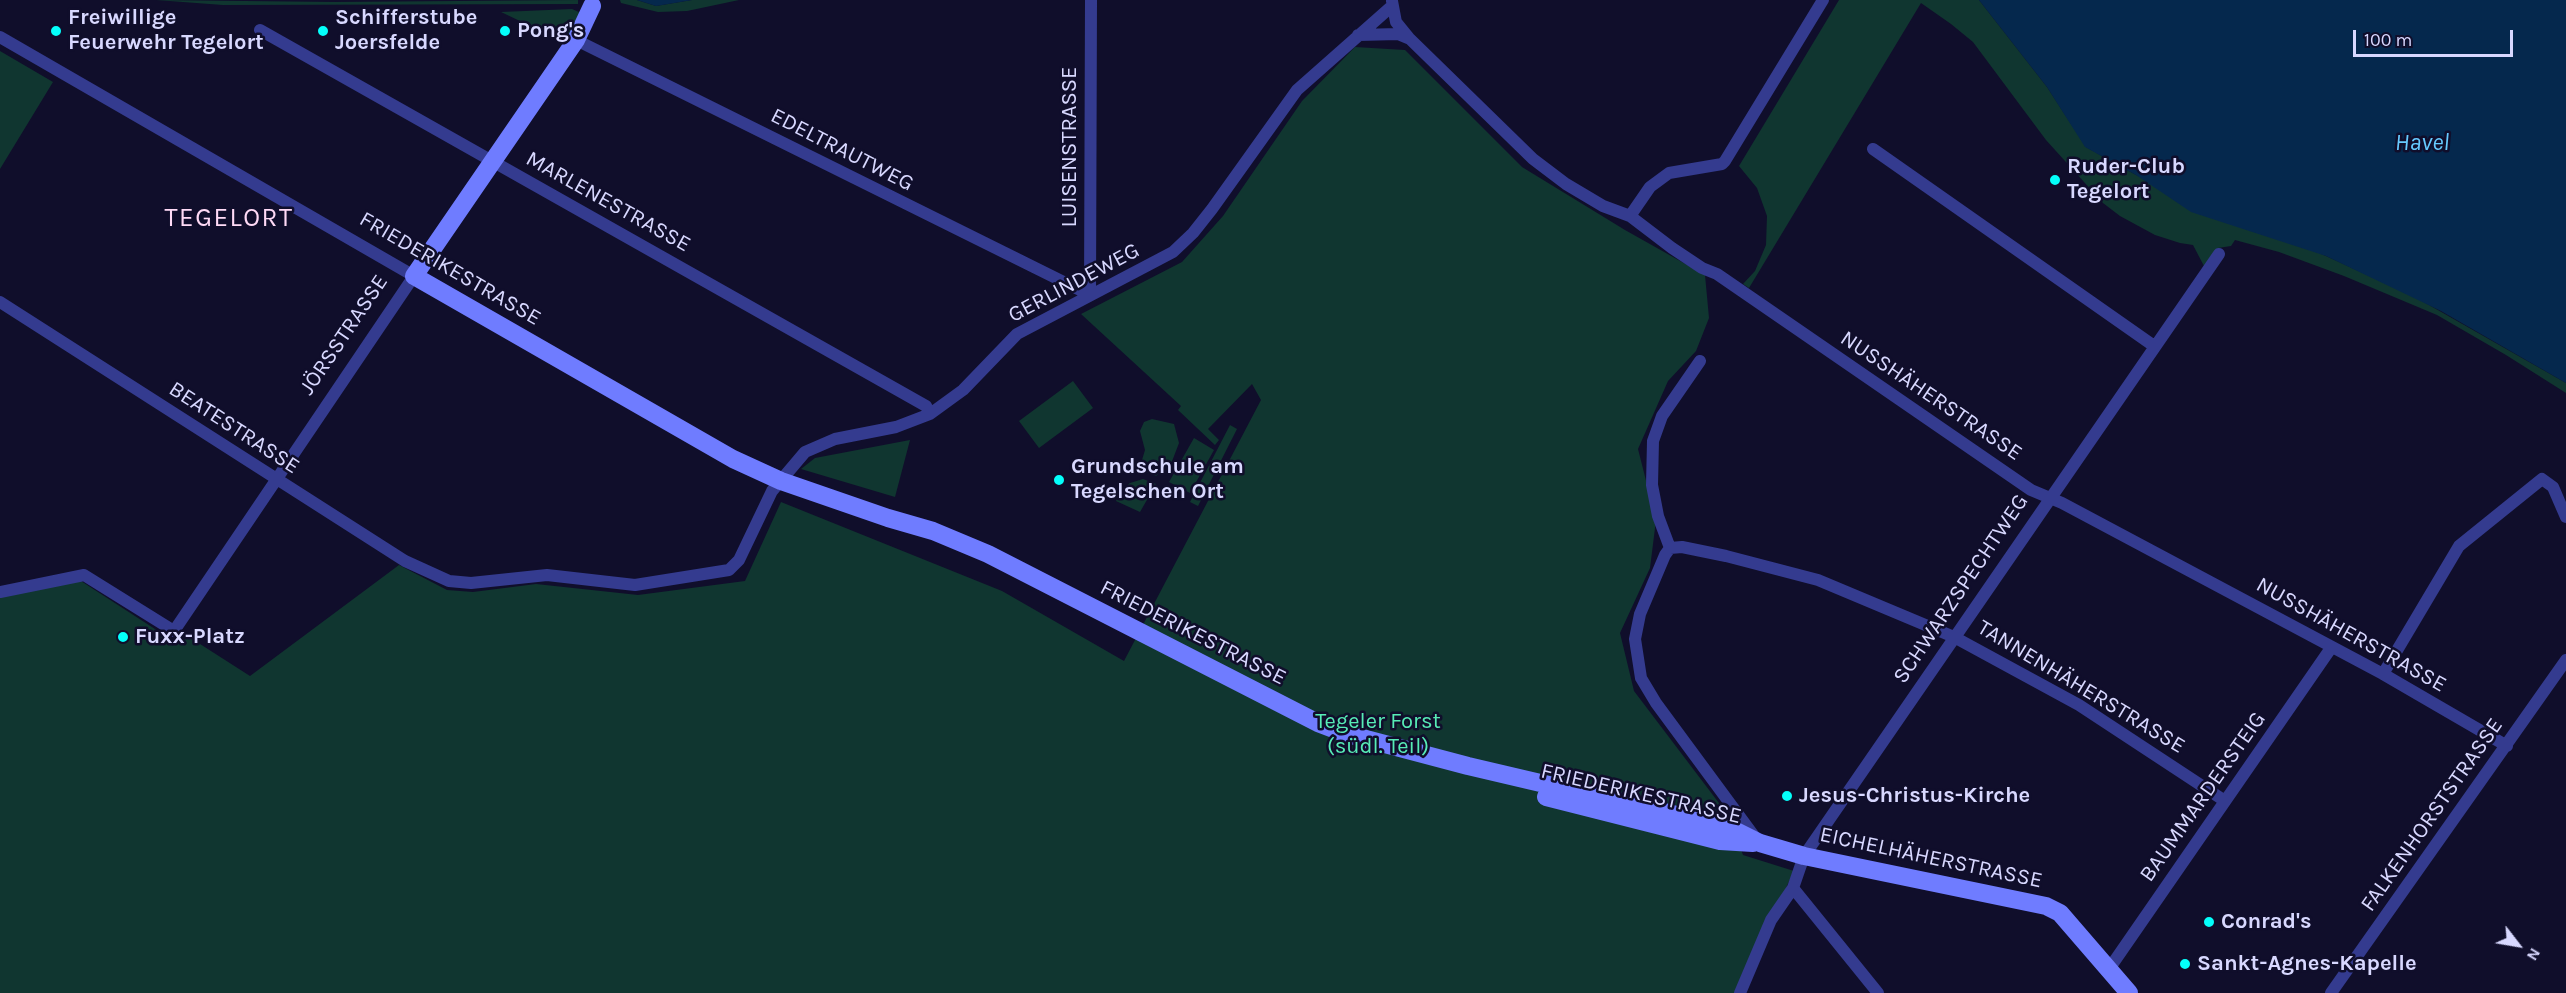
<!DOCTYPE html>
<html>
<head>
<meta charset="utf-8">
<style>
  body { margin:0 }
  #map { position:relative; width:2566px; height:993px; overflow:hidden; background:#100e2b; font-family:Karla,sans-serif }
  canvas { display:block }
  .north { position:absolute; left:2488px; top:915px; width:60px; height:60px; -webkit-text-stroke:4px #100e2b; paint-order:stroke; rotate:121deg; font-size:16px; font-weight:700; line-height:24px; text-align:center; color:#d8d8ff }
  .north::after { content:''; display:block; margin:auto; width:21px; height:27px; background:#d8d8ff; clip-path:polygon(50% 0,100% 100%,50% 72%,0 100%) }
  .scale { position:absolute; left:2353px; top:30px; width:160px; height:27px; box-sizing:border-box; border:3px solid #d8d8ff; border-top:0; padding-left:8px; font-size:18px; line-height:21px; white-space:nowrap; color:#d8d8ff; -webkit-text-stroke:4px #100e2b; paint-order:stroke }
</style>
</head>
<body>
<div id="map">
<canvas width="2566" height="993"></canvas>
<div class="north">N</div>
<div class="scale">100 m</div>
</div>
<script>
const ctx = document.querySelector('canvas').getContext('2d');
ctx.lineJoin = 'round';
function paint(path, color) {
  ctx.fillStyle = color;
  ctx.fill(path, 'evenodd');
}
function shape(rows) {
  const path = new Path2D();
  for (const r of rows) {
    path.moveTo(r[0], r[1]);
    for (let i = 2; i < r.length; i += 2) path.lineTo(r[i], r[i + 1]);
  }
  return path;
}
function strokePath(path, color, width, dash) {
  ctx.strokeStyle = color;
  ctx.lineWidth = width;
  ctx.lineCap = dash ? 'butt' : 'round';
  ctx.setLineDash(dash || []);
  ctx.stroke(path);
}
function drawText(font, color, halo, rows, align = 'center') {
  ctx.font = font + ' Karla,sans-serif';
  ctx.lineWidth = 5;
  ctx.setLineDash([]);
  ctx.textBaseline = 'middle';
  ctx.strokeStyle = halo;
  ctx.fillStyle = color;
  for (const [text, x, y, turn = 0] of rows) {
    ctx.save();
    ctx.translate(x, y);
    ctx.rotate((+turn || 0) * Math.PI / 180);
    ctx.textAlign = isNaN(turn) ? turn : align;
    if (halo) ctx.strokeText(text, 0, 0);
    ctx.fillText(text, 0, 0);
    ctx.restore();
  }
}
const green = shape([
  [156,0,334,2,578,0,578,4,223,5],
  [620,0,637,0,656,6,692,0,739,0,687,11,658,12,621,3],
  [1839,0,1979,0,2047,87,2086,147,2136,175,2326,256,2415,297,2566,383,2566,393,2506,355,2437,315,2344,276,2279,252,2235,240,2231,246,2218,248,2204,266,2193,245,2180,243,2155,235,2120,216,2103,203,2046,140,1973,42,1951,24,1921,3,1749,288,1743,284,1755,271,1766,245,1767,216,1757,188,1739,166],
  [572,9,581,13,568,36,562,41,501,12],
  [1355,47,1405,50,1522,167,1625,230,1705,275,1709,318,1696,351,1668,381,1638,449,1656,520,1650,568,1620,633,1634,691,1728,815,1743,855,1794,871,1736,993,0,993,0,597,81,581,178,644,186,635,250,676,399,565,447,590,473,592,536,584,638,595,745,581,781,502,1002,591,1124,661,1261,400,1252,384,1208,429,1219,440,1215,445,1178,410,1181,406,1081,314,1182,262,1223,216,1302,101],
  [0,51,53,82,0,169],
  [1073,381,1093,408,1039,448,1019,421],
  [1152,419,1174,424,1179,443,1171,464,1156,476,1139,470,1145,450,1140,431,1144,422],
  [1230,425,1237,429,1198,506,1190,502],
  [1194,438,1214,450,1190,493,1169,482],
  [910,440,895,497,801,469,815,458],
  [1143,479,1156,484,1140,512,1116,501,1121,490,1130,483]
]);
const water = shape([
  [637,0,692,0,656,6],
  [1979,0,2566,0,2566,383,2441,311,2326,256,2191,212,2136,175,2085,147,2047,87]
]);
const street = shape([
  [1392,1,1396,22,1409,38],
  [260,30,926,406,930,414],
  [1358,35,1398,34,1410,39,1533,159,1566,184,1603,206,1630,216,1672,248,1702,268,1717,274,2031,490,2062,503,2383,674,2507,746],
  [0,37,414,276,174,631,84,575,0,592],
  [576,40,1090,295],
  [1873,149,2154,346],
  [1630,216,1650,187,1669,173,1722,164,1725,161,1823,0],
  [1090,295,1091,0],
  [0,302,405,561,449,581,471,583,547,575,635,585,729,570,739,560,772,491,805,452,835,439,896,427,930,414,963,390,1017,334,1173,252,1193,233,1212,209,1297,90,1392,6],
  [1670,548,1682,547,1726,556,1818,580,1954,637,2079,705,2225,801],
  [1670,548,1665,555,1640,614,1635,639,1641,678,1656,703,1757,840],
  [1670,548,1658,516,1652,485,1653,441,1662,416,1700,361],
  [2383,674,2459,546,2542,479,2553,487,2566,517],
  [1793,888,1878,993],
  [2109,969,2331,648],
  [1740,993,1771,920,1793,888,1804,856,2219,254],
  [2331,993,2566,660]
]);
const secondary = shape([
  [592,6,576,40,414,276,733,459,781,481,888,518,933,531,988,554,1318,723,1347,734,1468,766,1728,827,1760,843,1804,856,2046,906,2060,913,2129,993],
  [1546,797,1720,841,1753,843]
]);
const markers = [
  [56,31,6,"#04fffb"],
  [323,31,6,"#04fffb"],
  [505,31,6,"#04fffb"],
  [2055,180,6,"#04fffb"],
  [1059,480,6,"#04fffb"],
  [123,637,6,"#04fffb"],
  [1787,796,6,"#04fffb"],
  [2209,922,6,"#04fffb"],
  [2185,964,6,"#04fffb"]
];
const poiNames = [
  ["Freiwillige",68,18],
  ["Feuerwehr Tegelort",68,43],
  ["Schifferstube",335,18],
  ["Joersfelde",335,43],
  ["Pong's",517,31],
  ["Ruder-Club",2067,167],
  ["Tegelort",2067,192],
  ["Grundschule am",1071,467],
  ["Tegelschen Ort",1071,492],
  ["Fuxx-Platz",135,637],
  ["Jesus-Christus-Kirche",1799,796],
  ["Conrad's",2221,922],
  ["Sankt-Agnes-Kapelle",2197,964]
];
const streetNames = [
  ["LUISENSTRASSE",1070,147,-90],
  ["EDELTRAUTWEG",842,150,27],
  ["MARLENESTRASSE",608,202,29],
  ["FRIEDERIKESTRASSE",450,269,30],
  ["GERLINDEWEG",1074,283,-28],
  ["JÖRSSTRASSE",344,335,-56],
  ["NUSSHÄHERSTRASSE",1931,396,34],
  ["BEATESTRASSE",234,428,33],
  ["SCHWARZSPECHTWEG",1961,589,-56],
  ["FRIEDERIKESTRASSE",1193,633,27],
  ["NUSSHÄHERSTRASSE",2351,635,29],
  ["TANNENHÄHERSTRASSE",2081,687,31],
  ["FRIEDERIKESTRASSE",1641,794,13],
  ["BAUMMARDERSTEIG",2203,797,-55],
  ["FALKENHORSTSTRASSE",2432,815,-55],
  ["EICHELHÄHERSTRASSE",1931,858,12]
];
const parkNames = [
  ["Tegeler Forst",1378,722],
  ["(südl. Teil)",1378,747]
];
const waterNames = [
  ["Havel",2422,143]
];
const quarterNames = [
  ["TEGELORT",229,219]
];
paint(green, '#103630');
paint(water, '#05284d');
strokePath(street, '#343b8f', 12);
strokePath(secondary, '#6f7cff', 18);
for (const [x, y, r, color] of markers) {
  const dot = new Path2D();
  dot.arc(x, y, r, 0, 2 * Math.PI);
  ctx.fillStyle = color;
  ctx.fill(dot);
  strokePath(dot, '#100e2b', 2);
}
drawText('bold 22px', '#d8d8ff', '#100e2b', poiNames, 'left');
drawText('22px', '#d8d8ff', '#100e2b', streetNames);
drawText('22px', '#57ecb6', '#100e2b', parkNames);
drawText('italic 24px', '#66caff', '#100e2b', waterNames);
ctx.letterSpacing = '1.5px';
drawText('26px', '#ffdaf6', '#100e2b', quarterNames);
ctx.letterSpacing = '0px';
</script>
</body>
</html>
